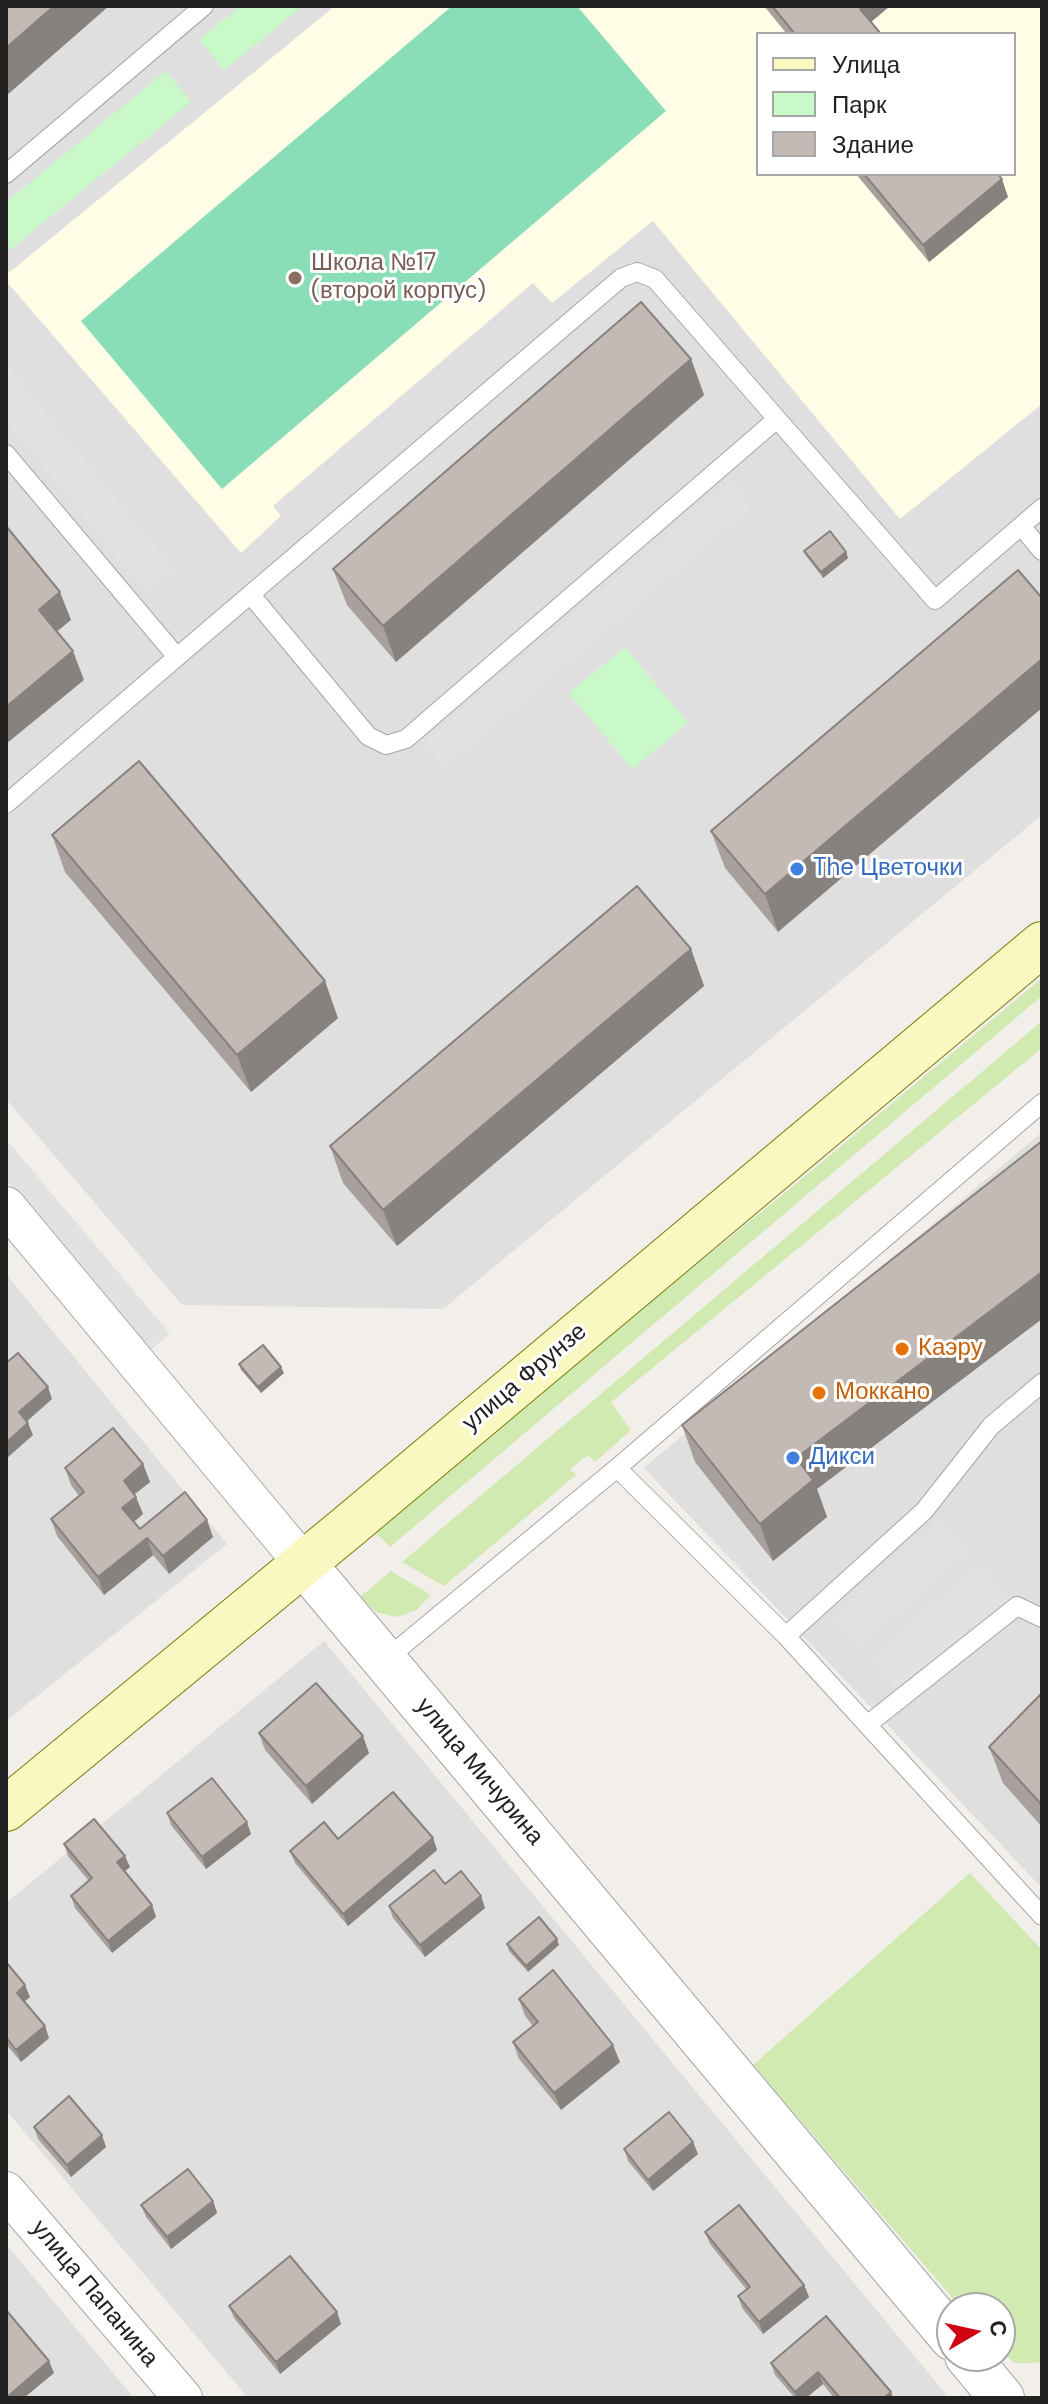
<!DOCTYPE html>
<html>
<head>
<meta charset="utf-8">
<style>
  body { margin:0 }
  #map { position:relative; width:1048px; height:2404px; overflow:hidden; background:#f2eee9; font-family:"DM Sans",sans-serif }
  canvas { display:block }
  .frame { position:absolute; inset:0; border:8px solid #222; pointer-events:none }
  .legend { position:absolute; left:756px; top:32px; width:260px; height:144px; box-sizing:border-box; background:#fff; border:2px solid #a7a7a7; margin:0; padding:10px 14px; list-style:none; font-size:24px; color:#222 }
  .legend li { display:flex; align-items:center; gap:16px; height:40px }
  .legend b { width:40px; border:2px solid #a7a7a7 }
  .north { position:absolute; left:936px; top:2292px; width:80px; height:80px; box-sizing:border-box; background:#fff; border:2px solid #a7a7a7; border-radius:50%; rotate:81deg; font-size:22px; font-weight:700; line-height:32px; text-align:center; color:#222 }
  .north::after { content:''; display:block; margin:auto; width:28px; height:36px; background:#d00413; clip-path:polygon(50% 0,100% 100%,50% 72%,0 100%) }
</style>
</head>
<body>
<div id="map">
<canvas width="1048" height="2404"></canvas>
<div class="frame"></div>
<ul class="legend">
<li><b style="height:10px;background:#f9f8c0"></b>Улица</li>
<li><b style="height:22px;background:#c9f9c9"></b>Парк</li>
<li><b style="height:22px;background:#c3bab5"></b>Здание</li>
</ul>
<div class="north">С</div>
</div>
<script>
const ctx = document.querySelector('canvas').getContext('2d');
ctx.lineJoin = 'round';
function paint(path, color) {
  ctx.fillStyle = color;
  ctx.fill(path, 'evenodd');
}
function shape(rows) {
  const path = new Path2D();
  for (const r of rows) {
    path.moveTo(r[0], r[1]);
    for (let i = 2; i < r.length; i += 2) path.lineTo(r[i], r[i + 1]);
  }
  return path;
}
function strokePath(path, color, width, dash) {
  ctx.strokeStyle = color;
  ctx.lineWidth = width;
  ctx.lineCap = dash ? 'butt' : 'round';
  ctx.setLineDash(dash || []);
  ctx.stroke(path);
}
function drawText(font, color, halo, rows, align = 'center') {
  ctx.font = font + ' "DM Sans",sans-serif';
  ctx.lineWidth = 6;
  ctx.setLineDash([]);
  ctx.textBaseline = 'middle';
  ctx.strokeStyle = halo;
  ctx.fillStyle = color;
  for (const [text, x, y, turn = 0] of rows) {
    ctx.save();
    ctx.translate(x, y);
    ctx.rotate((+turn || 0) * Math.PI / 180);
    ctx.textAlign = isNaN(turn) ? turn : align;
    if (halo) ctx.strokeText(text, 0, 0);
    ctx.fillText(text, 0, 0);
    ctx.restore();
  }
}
const residential = shape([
  [6,6,1042,6,1042,815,443,1309,182,1305,6,1099],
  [758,34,1014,34,1014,174,758,174],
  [1042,1132,1042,1888,644,1468],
  [6,1274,227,1544,6,1721],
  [324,1641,949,2398,248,2398,6,2110,6,1903],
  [6,2244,134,2398,6,2398]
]);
const education = shape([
  [335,6,1042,6,1042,404,900,519,653,221,552,303,533,283,273,506,281,516,241,553,6,281,6,275],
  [758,34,1014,34,1014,174,758,174]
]);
const grass = shape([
  [1042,978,1042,996,390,1547,370,1527,780,1197],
  [1042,1021,1042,1048,611,1402,631,1430,595,1462,588,1455,570,1469,576,1475,444,1586,402,1562],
  [391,1571,431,1595,416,1610,397,1617,378,1613,360,1597],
  [970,1873,1042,1950,1042,2362,1031,2363,1015,2363,1000,2351,1000,2308,961,2308,753,2065]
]);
const park = shape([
  [241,6,303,6,224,70,199,40],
  [166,71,191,102,6,253,6,202],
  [625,647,688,723,632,769,569,693]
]);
const pitch = shape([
  [452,6,577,6,666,111,222,489,81,321]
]);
const parking = shape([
  [6,365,174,570,146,593,6,421],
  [730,482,751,507,445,767,424,742],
  [6,1139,170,1334,149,1351,6,1180],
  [941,1519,969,1550,859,1647,830,1620],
  [979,1564,1017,1606,906,1700,870,1659]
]);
const service = shape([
  [6,174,204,6],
  [6,454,177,657,6,804],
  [1021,526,1042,508],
  [251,595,368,736,386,745,406,739,777,419],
  [177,657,621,278,637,272,655,279,935,600,1021,526,1042,551],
  [617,1468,786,1636,1042,1916],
  [786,1636,924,1511,991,1426,1042,1383],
  [385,1660,617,1468,1042,1103],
  [867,1725,1017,1606,1042,1618]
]);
const minor = shape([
  [6,1206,303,1563],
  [6,2191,183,2398]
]);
const tertiary = shape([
  [303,1563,952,2338],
  [967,2356,1002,2398]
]);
const secondary = shape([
  [6,1809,349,1526,1042,944]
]);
const wall = shape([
  [764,6,890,6,871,22,881,34,787,34],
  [856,174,998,174,1008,197,929,262],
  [691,359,704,395,396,662,347,605,333,569],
  [804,551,846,552,848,558,823,578,807,557],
  [1018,570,778,932,725,868,711,831],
  [52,835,338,1018,251,1092,65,872],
  [691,949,704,986,397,1246,343,1183,330,1146],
  [239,1364,284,1373,261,1393,241,1370],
  [682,1425,817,1489,827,1517,773,1561,695,1462],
  [143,1464,150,1482,134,1494,143,1514,133,1522,140,1529,213,1537,169,1574,153,1555,104,1595,57,1536,51,1519,79,1496,71,1485,65,1468],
  [1042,1693,1042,1827,1003,1783,989,1747],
  [259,1733,369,1753,312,1804,265,1750],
  [167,1813,251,1834,206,1869,171,1825],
  [433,1838,437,1850,348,1926,295,1863,290,1851,338,1839],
  [64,1844,130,1867,124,1872,152,1905,156,1917,112,1953,75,1908,71,1896,89,1881,68,1856],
  [445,1884,485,1908,425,1957,393,1918,389,1906],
  [507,1944,559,1945,528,1972,509,1951],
  [6,1962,30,1997,24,2002,49,2038,21,2062,6,2044],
  [519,1999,620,2062,561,2110,519,2059,513,2042,533,2026,525,2016],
  [34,2127,106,2147,71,2177,38,2139],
  [624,2149,698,2154,653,2191,628,2161],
  [213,2201,217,2213,171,2249,146,2217,141,2205],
  [705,2232,804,2285,809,2297,763,2334,742,2308,738,2296,746,2289,710,2244],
  [229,2306,341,2324,280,2374,234,2318],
  [826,2316,891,2392,893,2398,834,2398,823,2384,806,2398,795,2398,775,2375,771,2363]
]);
const shadedWall = shape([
  [54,6,109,6,6,96,6,48],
  [863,6,890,6,866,26,860,9],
  [1002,179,1008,197,929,262,923,245],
  [691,359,704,395,396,662,383,626],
  [846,552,848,558,823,578,821,572],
  [60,592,71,620,49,638,39,610],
  [73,651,84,680,6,744,6,707],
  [1042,659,1042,708,778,932,765,894],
  [691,949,704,986,397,1246,383,1210],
  [325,981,338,1018,251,1092,237,1055],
  [1042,1272,1042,1319,817,1489,827,1517,773,1561,760,1524,796,1458],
  [281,1367,284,1373,261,1393,258,1387],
  [48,1387,52,1399,24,1424,19,1412],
  [28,1423,33,1435,6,1459,6,1443],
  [143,1464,150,1482,130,1498,124,1481],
  [136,1497,143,1514,129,1526,122,1508],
  [207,1520,213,1537,169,1574,163,1556],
  [147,1538,153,1555,104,1595,98,1577],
  [363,1736,369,1753,312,1804,306,1786],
  [247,1822,251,1834,206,1869,202,1857],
  [433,1838,437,1850,348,1926,343,1914],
  [125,1856,130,1867,121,1874,117,1862],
  [481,1896,485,1908,425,1957,420,1945],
  [152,1905,156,1917,112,1953,108,1941],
  [557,1939,559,1945,528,1972,526,1966],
  [25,1985,30,1997,21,2004,17,1993],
  [45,2026,49,2038,21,2062,16,2050],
  [613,2045,620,2062,561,2110,554,2093],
  [102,2135,106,2147,71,2177,67,2165],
  [693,2142,698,2154,653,2191,648,2180],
  [213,2201,217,2213,171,2249,167,2237],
  [804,2285,809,2297,763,2334,759,2322],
  [337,2312,341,2324,280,2374,276,2362],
  [49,2361,54,2373,24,2398,6,2398],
  [818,2372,823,2384,806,2398,797,2398,795,2392],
  [891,2392,893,2398,884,2398]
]);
const building = shape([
  [6,6,54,6,6,48,6,6],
  [772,6,863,6,860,9,881,34,795,34,772,6],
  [864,174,998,174,1002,179,923,245,864,174],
  [641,302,691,359,383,626,333,569,641,302],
  [6,526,60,592,39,610,73,651,6,707,6,526],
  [830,531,846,552,821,572,804,551,830,531],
  [1018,570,1042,598,1042,659,765,894,711,831,1018,570],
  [139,761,325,981,237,1055,52,835,139,761],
  [637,886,691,949,383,1210,330,1146,637,886],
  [1042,1141,1042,1272,796,1458,813,1480,760,1524,682,1425,1042,1141],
  [263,1345,281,1367,258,1387,239,1364,263,1345],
  [18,1353,48,1387,19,1412,28,1423,6,1443,6,1363,18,1353],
  [113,1428,143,1464,124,1481,136,1497,122,1508,140,1529,185,1492,207,1520,163,1556,147,1538,98,1577,51,1519,84,1492,65,1468,113,1428],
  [316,1683,363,1736,306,1786,259,1733,316,1683],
  [1042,1693,1042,1805,989,1747,1042,1693],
  [212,1778,247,1822,202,1857,167,1813,212,1778],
  [393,1792,433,1838,343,1914,290,1851,324,1822,338,1839,393,1792],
  [94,1819,125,1856,117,1862,152,1905,108,1941,71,1896,92,1878,64,1844,94,1819],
  [434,1870,445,1884,461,1871,481,1896,420,1945,389,1906,434,1870],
  [539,1917,557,1939,526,1966,507,1944,539,1917],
  [6,1962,25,1985,17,1993,45,2026,16,2050,6,2037,6,1962],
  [553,1970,613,2045,554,2093,513,2042,538,2022,519,1999,553,1970],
  [69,2096,102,2135,67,2165,34,2127,69,2096],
  [669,2112,693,2142,648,2180,624,2149,669,2112],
  [188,2169,213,2201,167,2237,141,2205,188,2169],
  [739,2205,804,2285,759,2322,738,2296,750,2287,705,2232,739,2205],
  [290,2256,337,2312,276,2362,229,2306,290,2256],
  [6,2310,49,2361,6,2398,6,2310],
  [826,2316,891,2392,884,2398,840,2398,818,2372,795,2392,771,2363,826,2316]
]);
const markers = [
  [295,278,8,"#8d6e63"],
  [797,869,8,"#3f7fe0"],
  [902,1349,8,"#e8710a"],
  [819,1393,8,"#e8710a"],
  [793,1458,8,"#3f7fe0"]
];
const educationNames = [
  ["Школа №17",311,264],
  ["(второй корпус)",311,292]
];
const shopNames = [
  ["The Цветочки",813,869],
  ["Дикси",809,1458]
];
const foodNames = [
  ["Каэру",918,1349],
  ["Моккано",835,1393]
];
const streetNames = [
  ["улица Фрунзе",525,1378,-40],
  ["улица Мичурина",479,1772,50],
  ["улица Папанина",94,2294,50]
];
paint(residential, '#e0dfdf');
paint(education, '#fffde5');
paint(grass, '#d1eab1');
paint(park, '#c9f9c9');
paint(pitch, '#8adeb7');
paint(parking, '#e2e2e2');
strokePath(service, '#a6a6a6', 20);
strokePath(minor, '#a6a6a6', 40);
strokePath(tertiary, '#a6a6a6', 46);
strokePath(secondary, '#777b07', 46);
strokePath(service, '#fff', 18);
strokePath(minor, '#fff', 38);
strokePath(tertiary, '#fff', 44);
strokePath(secondary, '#f9f8c0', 44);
paint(wall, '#a8a09c');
paint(shadedWall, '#88827f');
paint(building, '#c3bab5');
strokePath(building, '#88827f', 2);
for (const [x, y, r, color] of markers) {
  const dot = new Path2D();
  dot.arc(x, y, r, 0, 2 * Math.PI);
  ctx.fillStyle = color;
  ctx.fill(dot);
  strokePath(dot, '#fff', 3);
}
drawText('24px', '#785e54', '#fff', educationNames, 'left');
drawText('24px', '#366cbe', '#fff', shopNames, 'left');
drawText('24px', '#c56008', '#fff', foodNames, 'left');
drawText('24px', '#222', '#fff', streetNames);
</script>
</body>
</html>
